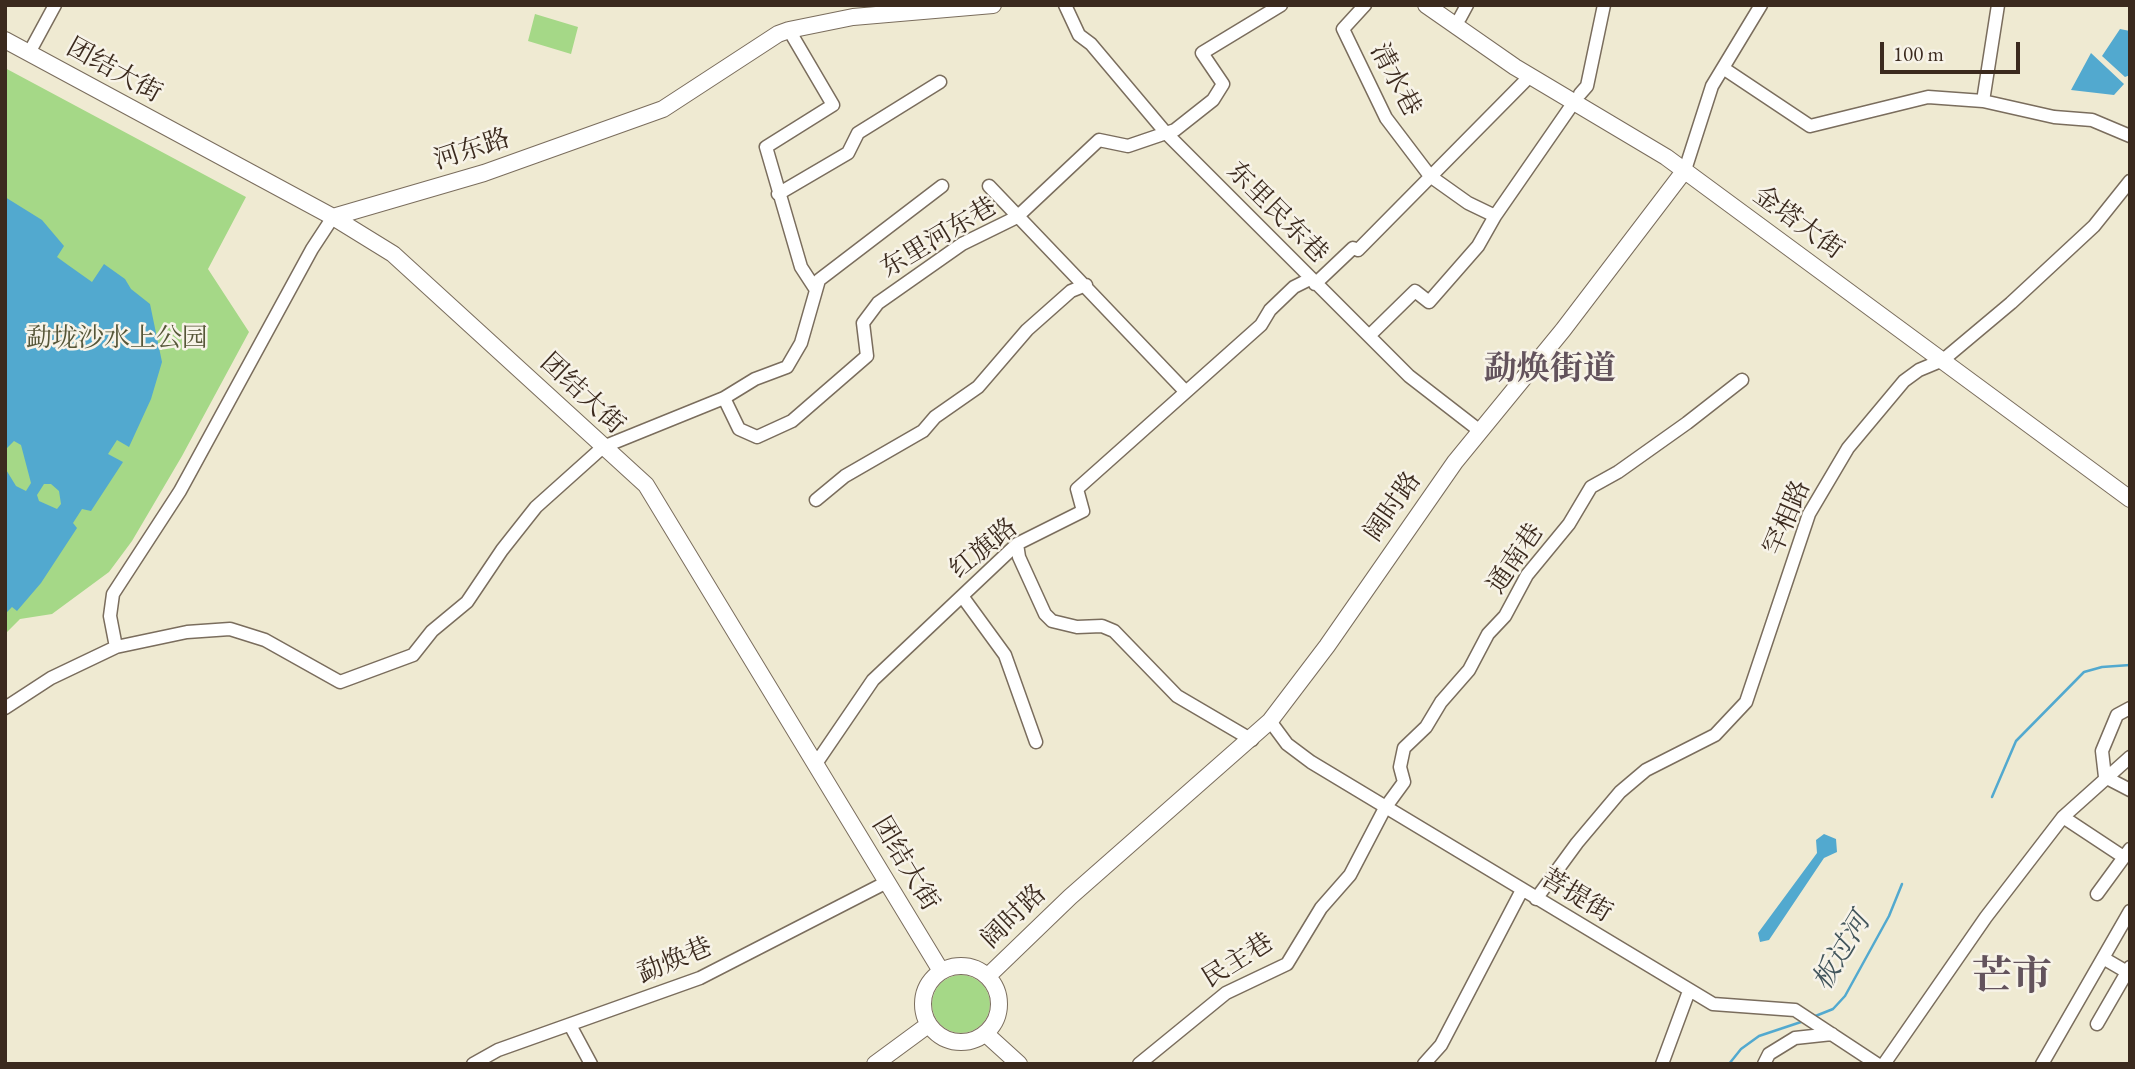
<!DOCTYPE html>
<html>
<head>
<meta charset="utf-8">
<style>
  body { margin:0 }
  #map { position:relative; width:2135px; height:1069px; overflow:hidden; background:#efead2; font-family:"EB Garamond",serif }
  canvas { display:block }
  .frame { position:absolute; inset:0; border:7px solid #3b2a1e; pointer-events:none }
  .scale { position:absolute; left:1880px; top:42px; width:140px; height:32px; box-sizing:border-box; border:4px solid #3b2a1e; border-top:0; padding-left:9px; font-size:21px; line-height:24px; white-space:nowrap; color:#3b2a1e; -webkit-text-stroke:5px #f7f3e8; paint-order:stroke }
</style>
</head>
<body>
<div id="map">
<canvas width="2135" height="1069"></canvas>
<div class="frame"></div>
<div class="scale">100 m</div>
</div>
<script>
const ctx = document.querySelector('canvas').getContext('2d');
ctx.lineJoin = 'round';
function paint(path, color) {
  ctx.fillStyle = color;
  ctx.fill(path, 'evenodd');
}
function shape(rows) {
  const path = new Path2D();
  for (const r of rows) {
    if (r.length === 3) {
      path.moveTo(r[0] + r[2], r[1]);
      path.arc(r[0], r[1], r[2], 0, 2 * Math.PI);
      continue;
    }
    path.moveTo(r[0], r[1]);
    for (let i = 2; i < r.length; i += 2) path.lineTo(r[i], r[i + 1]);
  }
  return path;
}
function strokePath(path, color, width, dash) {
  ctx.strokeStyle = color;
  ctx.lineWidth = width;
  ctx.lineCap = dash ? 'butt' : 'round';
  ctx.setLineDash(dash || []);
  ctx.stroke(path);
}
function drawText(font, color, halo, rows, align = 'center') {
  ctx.font = font + ' "EB Garamond","Noto Serif SC",serif';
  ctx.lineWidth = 5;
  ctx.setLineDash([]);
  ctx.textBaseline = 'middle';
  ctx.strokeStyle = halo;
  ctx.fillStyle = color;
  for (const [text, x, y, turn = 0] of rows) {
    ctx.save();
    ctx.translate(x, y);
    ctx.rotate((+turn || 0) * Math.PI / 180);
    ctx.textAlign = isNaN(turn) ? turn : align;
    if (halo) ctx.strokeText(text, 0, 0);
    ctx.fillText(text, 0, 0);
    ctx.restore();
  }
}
const green = shape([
  [535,14,578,27,571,54,528,41],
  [5,68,246,197,208,269,249,332,182,456,132,541,109,572,52,614,20,619,5,634],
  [961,1004,29]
]);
const water = shape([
  [2120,29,2130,31,2130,75,2125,77,2102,56],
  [2091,53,2124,84,2114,95,2071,90],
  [5,197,42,220,64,246,57,257,68,265,92,282,104,264,125,279,131,289,150,304,162,362,151,399,129,447,117,440,108,454,123,462,91,511,82,509,73,523,77,528,41,583,17,611,12,607,5,614,5,468,16,486,26,491,31,483,21,445,14,441,5,450],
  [44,484,51,484,59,491,61,504,57,509,39,501,37,495],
  [1824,834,1836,839,1837,852,1824,858,1769,940,1760,942,1758,933,1817,853,1816,840]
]);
const stream = shape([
  [1992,797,2016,741,2084,672,2102,667,2130,665],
  [1813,1017,1833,1009,1845,996,1889,916,1902,884],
  [1729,1064,1741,1049,1759,1036,1804,1021]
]);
const minor = shape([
  [1065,5,1079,35,1091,44,1166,133,1409,376,1480,431],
  [1365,5,1343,29,1386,118,1430,176,1468,203,1495,216],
  [1460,18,1467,5],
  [789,30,833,105,766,147,801,267,816,290],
  [29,53,55,5],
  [1723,68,1810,126,1928,97,1983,101,2054,117,2092,120,2130,136],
  [1580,94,1587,86,1604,5],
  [1983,101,1998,5],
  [1685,170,1712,86,1761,5],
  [989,186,1184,390],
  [778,194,848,153,858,133,940,82],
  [1315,284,1353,248,1358,250,1530,76],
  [1370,335,1415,291,1429,302,1478,246,1495,216,1574,102],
  [724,398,739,429,757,437,792,421,867,356,863,323,878,303,962,244,1017,217,1099,140,1128,146,1175,130,1213,100,1223,84,1202,53,1281,5],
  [816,500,845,476,923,431,935,417,978,387,1027,330,1071,291,1086,285],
  [1017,544,1019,557,1045,614,1052,621,1077,627,1102,626,1114,631,1177,696,1252,740],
  [962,596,1005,655,1036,742],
  [116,647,187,632,230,629,265,640,340,682,413,655,432,631,467,602,502,550,536,507,603,447,724,398,755,379,787,367,801,343,819,280,942,186],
  [5,708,51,678,116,647,110,616,113,594,180,491,312,249,333,217],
  [2130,708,2117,715,2102,751,2105,777,2130,790],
  [1270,721,1287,744,1311,762,1713,1004,1795,1010,1877,1064],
  [815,765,873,680,1017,544,1083,511,1077,489,1261,325,1270,310,1294,287,1310,279],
  [2063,817,2122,856],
  [2097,894,2130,849],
  [1536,899,1577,843,1620,792,1646,770,1715,735,1746,702,1809,514,1848,448,1904,381,1919,370,1943,360,2011,303,2094,226,2130,181],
  [2103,958,2127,972],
  [2097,1024,2130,967],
  [570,1025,591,1064],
  [473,1064,498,1050,700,978,887,882],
  [1139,1064,1226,993,1287,964,1321,908,1350,875,1385,808,1404,782,1400,767,1404,748,1426,727,1441,702,1469,670,1488,634,1505,616,1527,575,1569,524,1591,487,1618,472,1687,423,1742,380],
  [1424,1064,1441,1045,1522,890],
  [1662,1064,1689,991],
  [1764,1064,1769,1054,1795,1038,1832,1034],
  [1884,1064,1986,917,2063,817,2130,757],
  [2042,1064,2130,911]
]);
const major = shape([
  [1426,5,1515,67,1666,157,2130,499],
  [5,40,333,217,393,254,646,485,941,971],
  [333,217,484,173,663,109,778,34,789,30,853,17,993,5],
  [961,1004,38],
  [988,976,1070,897,1270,721,1327,646,1455,462,1563,330,1685,170],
  [986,1034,1019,1064],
  [875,1064,928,1025]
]);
const streetNames = [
  ["团结大街",114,71,29],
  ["清水巷",1395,80,62],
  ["河东路",472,150,-18],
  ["东里民东巷",1277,213,45],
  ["金塔大街",1798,223,36],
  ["东里河东巷",939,238,-31],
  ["团结大街",582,394,43],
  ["阔时路",1393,507,-55],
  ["罕相路",1788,518,-67],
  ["红旗路",984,549,-39],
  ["通南巷",1516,559,-56],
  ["团结大街",905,864,59],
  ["菩提街",1576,896,31],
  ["阔时路",1014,917,-44],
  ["勐焕巷",675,961,-23],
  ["民主巷",1238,961,-32]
];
const parkNames = [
  ["勐垅沙水上公园",117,339]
];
const waterNames = [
  ["板过河",1842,952,-59]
];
const districtNames = [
  ["勐焕街道",1550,370]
];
const townNames = [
  ["芒市",2012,978]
];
paint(green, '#a5d887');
paint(water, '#52a9cf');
strokePath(stream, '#52a9cf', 2.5);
strokePath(minor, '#7a6d5d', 15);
strokePath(major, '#7a6d5d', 18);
strokePath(minor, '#fff', 12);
strokePath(major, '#fff', 16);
drawText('26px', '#3b2a1e', '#f7f3e8', streetNames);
drawText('26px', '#565638', '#f7f3e8', parkNames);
drawText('italic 28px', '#43565c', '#f7f3e8', waterNames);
drawText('bold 33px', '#63535c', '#f7f3e8', districtNames);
drawText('bold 40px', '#63535c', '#f7f3e8', townNames);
</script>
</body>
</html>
